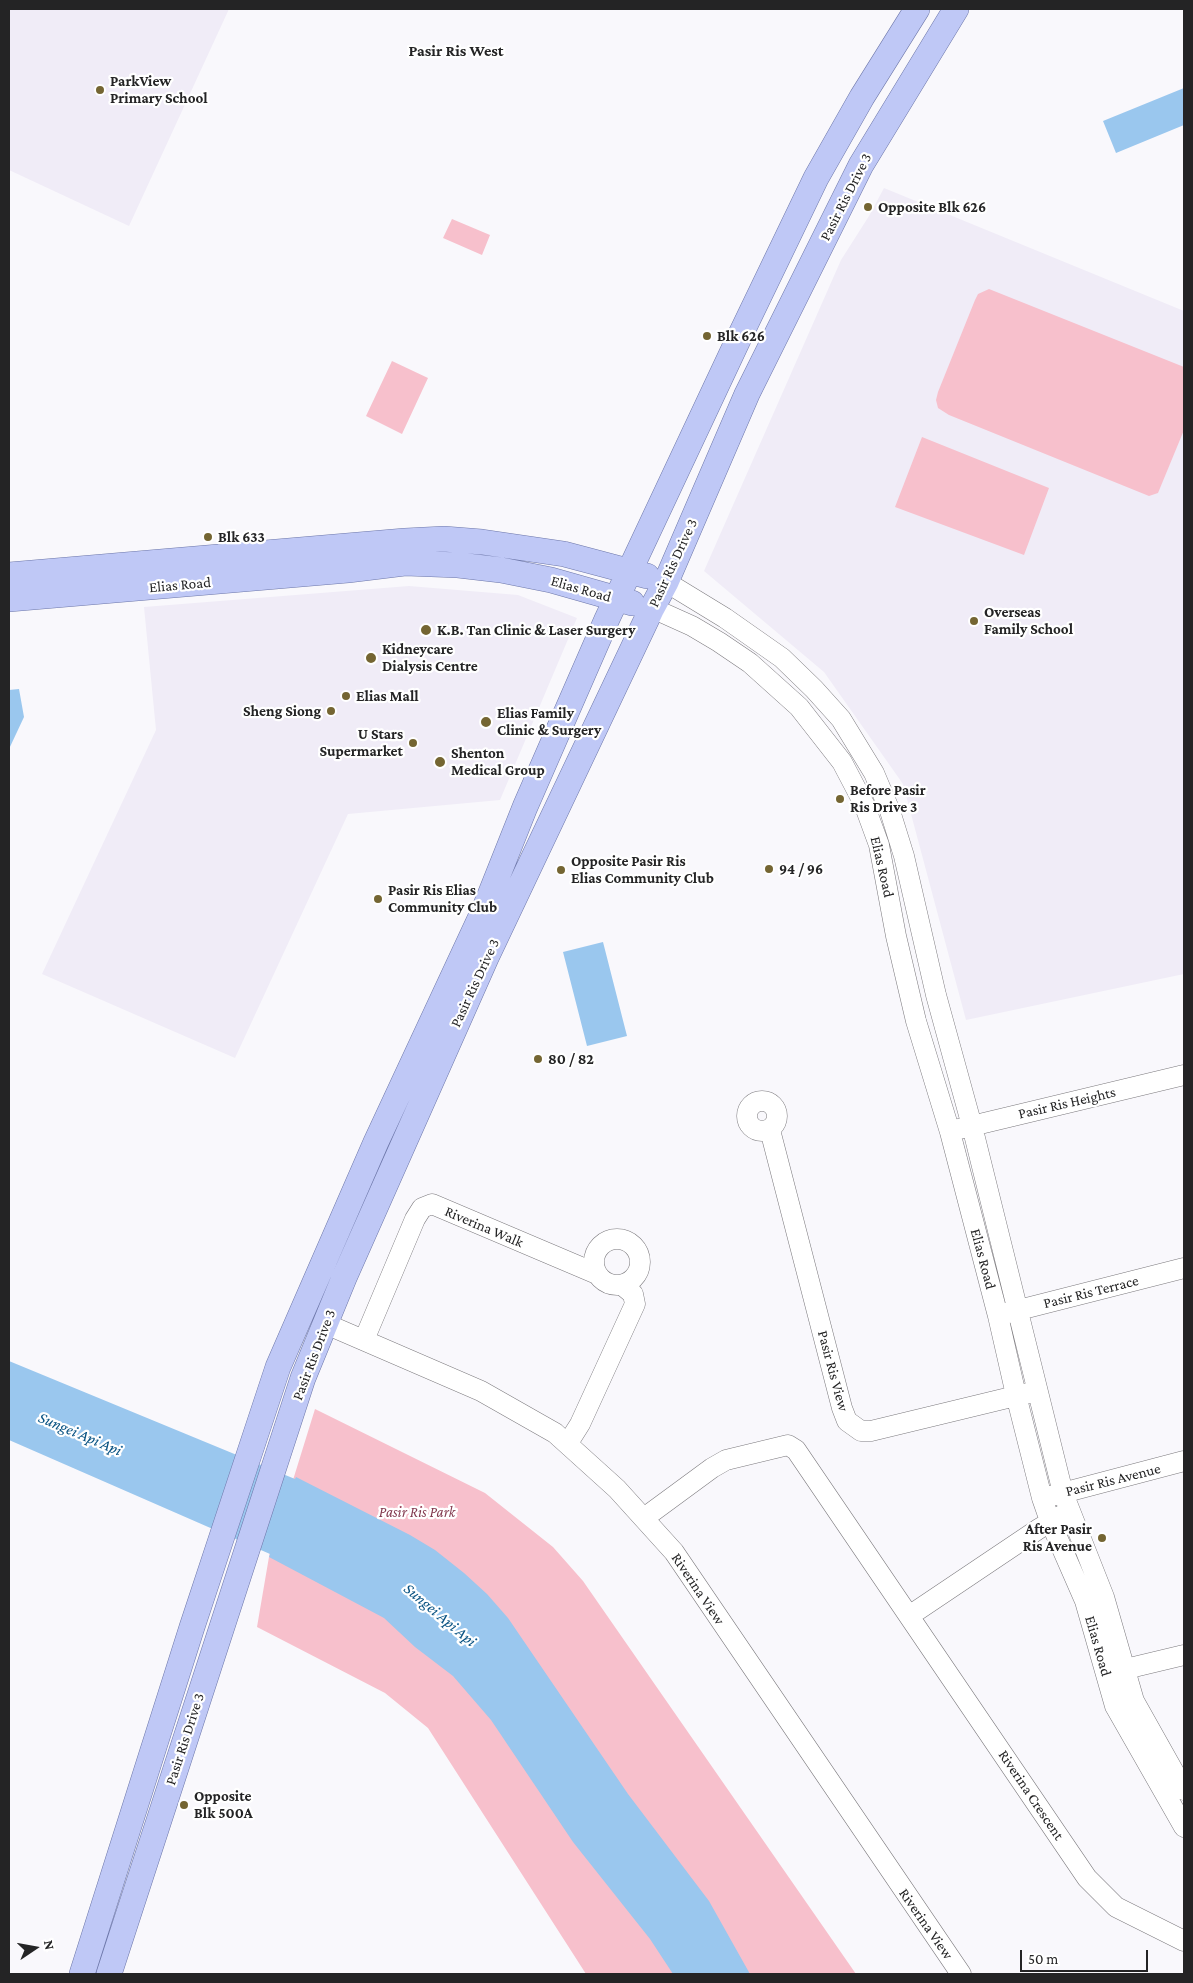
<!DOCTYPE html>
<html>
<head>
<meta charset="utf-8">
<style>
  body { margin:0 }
  #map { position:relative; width:1193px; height:1983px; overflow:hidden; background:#f9f8fc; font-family:"Crimson Pro",serif }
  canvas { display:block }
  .frame { position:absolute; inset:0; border:10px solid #242425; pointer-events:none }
  .north { position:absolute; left:10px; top:1923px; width:50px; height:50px; -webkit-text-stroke:4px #fff; paint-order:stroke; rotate:78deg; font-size:14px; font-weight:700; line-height:20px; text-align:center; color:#242425 }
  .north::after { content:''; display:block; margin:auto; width:18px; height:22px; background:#242425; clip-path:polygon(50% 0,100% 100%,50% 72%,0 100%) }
  .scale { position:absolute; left:1020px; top:1950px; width:128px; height:22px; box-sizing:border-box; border:2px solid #242425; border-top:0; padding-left:6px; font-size:15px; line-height:18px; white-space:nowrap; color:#242425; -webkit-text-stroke:4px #fff; paint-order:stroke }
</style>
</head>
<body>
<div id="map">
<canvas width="1193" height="1983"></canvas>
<div class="frame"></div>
<div class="north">N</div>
<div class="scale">50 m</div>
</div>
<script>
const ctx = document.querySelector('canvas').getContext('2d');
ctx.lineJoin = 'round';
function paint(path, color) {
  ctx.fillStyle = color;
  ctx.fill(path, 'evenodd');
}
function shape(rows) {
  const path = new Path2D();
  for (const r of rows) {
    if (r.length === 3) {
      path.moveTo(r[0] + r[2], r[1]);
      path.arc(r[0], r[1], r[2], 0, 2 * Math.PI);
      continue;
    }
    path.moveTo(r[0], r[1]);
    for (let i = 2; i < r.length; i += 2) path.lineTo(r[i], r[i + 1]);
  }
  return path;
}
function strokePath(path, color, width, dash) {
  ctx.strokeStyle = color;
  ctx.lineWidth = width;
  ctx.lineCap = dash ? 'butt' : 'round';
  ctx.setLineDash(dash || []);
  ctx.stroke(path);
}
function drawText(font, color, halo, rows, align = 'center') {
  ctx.font = font + ' "Crimson Pro",serif';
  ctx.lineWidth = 4.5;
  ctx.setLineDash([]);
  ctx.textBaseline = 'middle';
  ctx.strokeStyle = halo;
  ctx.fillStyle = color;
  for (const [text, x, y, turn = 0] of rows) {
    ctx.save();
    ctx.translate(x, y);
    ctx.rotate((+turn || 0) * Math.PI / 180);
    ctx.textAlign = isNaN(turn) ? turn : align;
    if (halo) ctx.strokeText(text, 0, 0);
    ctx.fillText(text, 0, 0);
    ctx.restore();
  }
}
const built = shape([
  [9,9,229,9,129,226,9,170],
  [884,188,1184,311,1184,974,966,1020,903,784,824,672,704,571,841,260,869,216],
  [409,586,518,595,577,618,500,800,348,814,235,1058,42,974,156,730,144,607]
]);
const green = shape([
  [452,219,490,235,482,255,443,238],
  [989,289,1184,367,1184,430,1158,493,1149,496,949,415,938,408,936,400,938,392,975,300,978,294],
  [392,361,428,378,402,434,366,416],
  [922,437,1049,488,1024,555,895,507],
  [315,1409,485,1493,553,1547,583,1581,856,1974,743,1974,293,1480],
  [270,1551,455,1654,676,1974,586,1974,428,1728,385,1693,257,1627]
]);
const water = shape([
  [1184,88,1184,125,1116,153,1103,121],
  [19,689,24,717,9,749,9,690],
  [603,942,627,1036,587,1046,563,952],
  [9,1361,295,1479,296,1477,410,1535,435,1550,464,1573,487,1594,508,1618,628,1794,709,1901,750,1974,673,1974,650,1939,573,1842,491,1720,453,1676,415,1647,384,1618,269,1557,270,1554,9,1440]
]);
const minor = shape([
  [666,582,725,618,782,658,814,689,841,719,874,773,890,811,904,856,936,995,972,1126,1063,1493,1104,1597,1134,1701,1184,1790],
  [652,608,692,626,719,642,750,663,799,707,842,762,864,804,879,845,896,936,916,1021,950,1132,998,1316,1016,1395,1042,1498,1050,1521,1085,1601,1115,1706,1184,1827],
  [762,1116,15],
  [959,1129,1184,1075],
  [770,1130,842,1408,847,1421,861,1431,871,1431,1028,1393],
  [617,1262,23],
  [1007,1313,1184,1268],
  [326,1324,481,1391,555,1433,617,1489,674,1552,961,1974],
  [364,1340,415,1219,422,1208,432,1204,597,1274],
  [568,1443,580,1424,635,1304,633,1294,622,1285],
  [1051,1496,1184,1461],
  [644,1518,712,1468,726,1460,788,1445,796,1450,1087,1878,1116,1907,1184,1941],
  [909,1616,1040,1528,1062,1515],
  [1113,1672,1184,1655]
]);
const major = shape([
  [9,575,405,541,444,539,482,542,564,554,647,576],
  [9,599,348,570,405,563,458,565,501,570,551,580,632,603],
  [82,1974,192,1627,278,1367,376,1142,484,910,525,807,607,619,738,340,816,178,862,97,917,9],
  [109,1974,303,1378,344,1278,486,958,652,608,666,582,747,394,861,165,956,9]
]);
const markers = [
  [100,90,5,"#746532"],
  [868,207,5,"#746532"],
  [707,336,5,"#746532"],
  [208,537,5,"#746532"],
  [974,621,5,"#746532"],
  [426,630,6,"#746532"],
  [371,658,6,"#746532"],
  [346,696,5,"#746532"],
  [331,711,5,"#746532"],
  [486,722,6,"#746532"],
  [413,743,5,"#746532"],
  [440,762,6,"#746532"],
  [840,799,5,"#746532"],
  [769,869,5,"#746532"],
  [561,870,5,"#746532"],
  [378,899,5,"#746532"],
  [538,1059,5,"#746532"],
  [1102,1538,5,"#746532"],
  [184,1805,5,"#746532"]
];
const poiNames = [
  ["ParkView",110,81],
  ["Primary School",110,98],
  ["Opposite Blk 626",878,207],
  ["Blk 626",717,336],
  ["Blk 633",218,537],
  ["Overseas",984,612],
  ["Family School",984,629],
  ["K.B. Tan Clinic & Laser Surgery",437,630],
  ["Kidneycare",382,649],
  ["Dialysis Centre",382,666],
  ["Elias Mall",356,696],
  ["Sheng Siong",321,711,"right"],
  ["Elias Family",497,713],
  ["Clinic & Surgery",497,730],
  ["U Stars",403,734,"right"],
  ["Supermarket",403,751,"right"],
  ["Shenton",451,753],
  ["Medical Group",451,770],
  ["Before Pasir",850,790],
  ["Ris Drive 3",850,807],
  ["Opposite Pasir Ris",571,861],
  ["Elias Community Club",571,878],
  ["94 / 96",779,869],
  ["Pasir Ris Elias",388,890],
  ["Community Club",388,907],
  ["80 / 82",548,1059],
  ["After Pasir",1092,1529,"right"],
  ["Ris Avenue",1092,1546,"right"],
  ["Opposite",194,1796],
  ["Blk 500A",194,1813]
];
const streetNames = [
  ["Pasir Ris Drive 3",846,197,-63],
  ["Pasir Ris Drive 3",673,563,-65],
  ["Elias Road",180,585,-5],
  ["Elias Road",581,589,16],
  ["Elias Road",882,867,77],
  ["Pasir Ris Drive 3",475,983,-65],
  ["Pasir Ris Heights",1067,1103,-13],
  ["Riverina Walk",484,1227,23],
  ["Elias Road",983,1259,75],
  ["Pasir Ris Terrace",1091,1292,-14],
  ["Pasir Ris Drive 3",314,1355,-69],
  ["Pasir Ris View",833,1371,75],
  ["Pasir Ris Avenue",1113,1480,-14],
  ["Riverina View",698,1589,56],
  ["Elias Road",1098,1646,74],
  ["Pasir Ris Drive 3",185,1739,-72],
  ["Riverina Crescent",1031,1795,56],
  ["Riverina View",926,1924,55]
];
const parkNames = [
  ["Pasir Ris Park",417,1512]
];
const neighbourhoodNames = [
  ["Pasir Ris West",456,51]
];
const waterNames = [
  ["Sungei Api Api",80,1434,23],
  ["Sungei Api Api",440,1615,40]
];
paint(built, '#f0ecf7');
paint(green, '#f7c0cc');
paint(water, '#9ac7ee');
strokePath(minor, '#7c7a7e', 21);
strokePath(major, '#6d77a9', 26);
strokePath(minor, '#fff', 20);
strokePath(major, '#bfc8f6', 25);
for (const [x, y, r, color] of markers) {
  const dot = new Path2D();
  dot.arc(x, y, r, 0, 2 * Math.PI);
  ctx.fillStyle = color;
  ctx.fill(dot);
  strokePath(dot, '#fff', 2);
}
drawText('bold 15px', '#242425', '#fff', poiNames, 'left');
drawText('15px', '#242425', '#fff', streetNames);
drawText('italic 15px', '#833a4f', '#fff', parkNames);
drawText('bold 16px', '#242425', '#fff', neighbourhoodNames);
drawText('italic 16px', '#085282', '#fff', waterNames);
</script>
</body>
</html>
